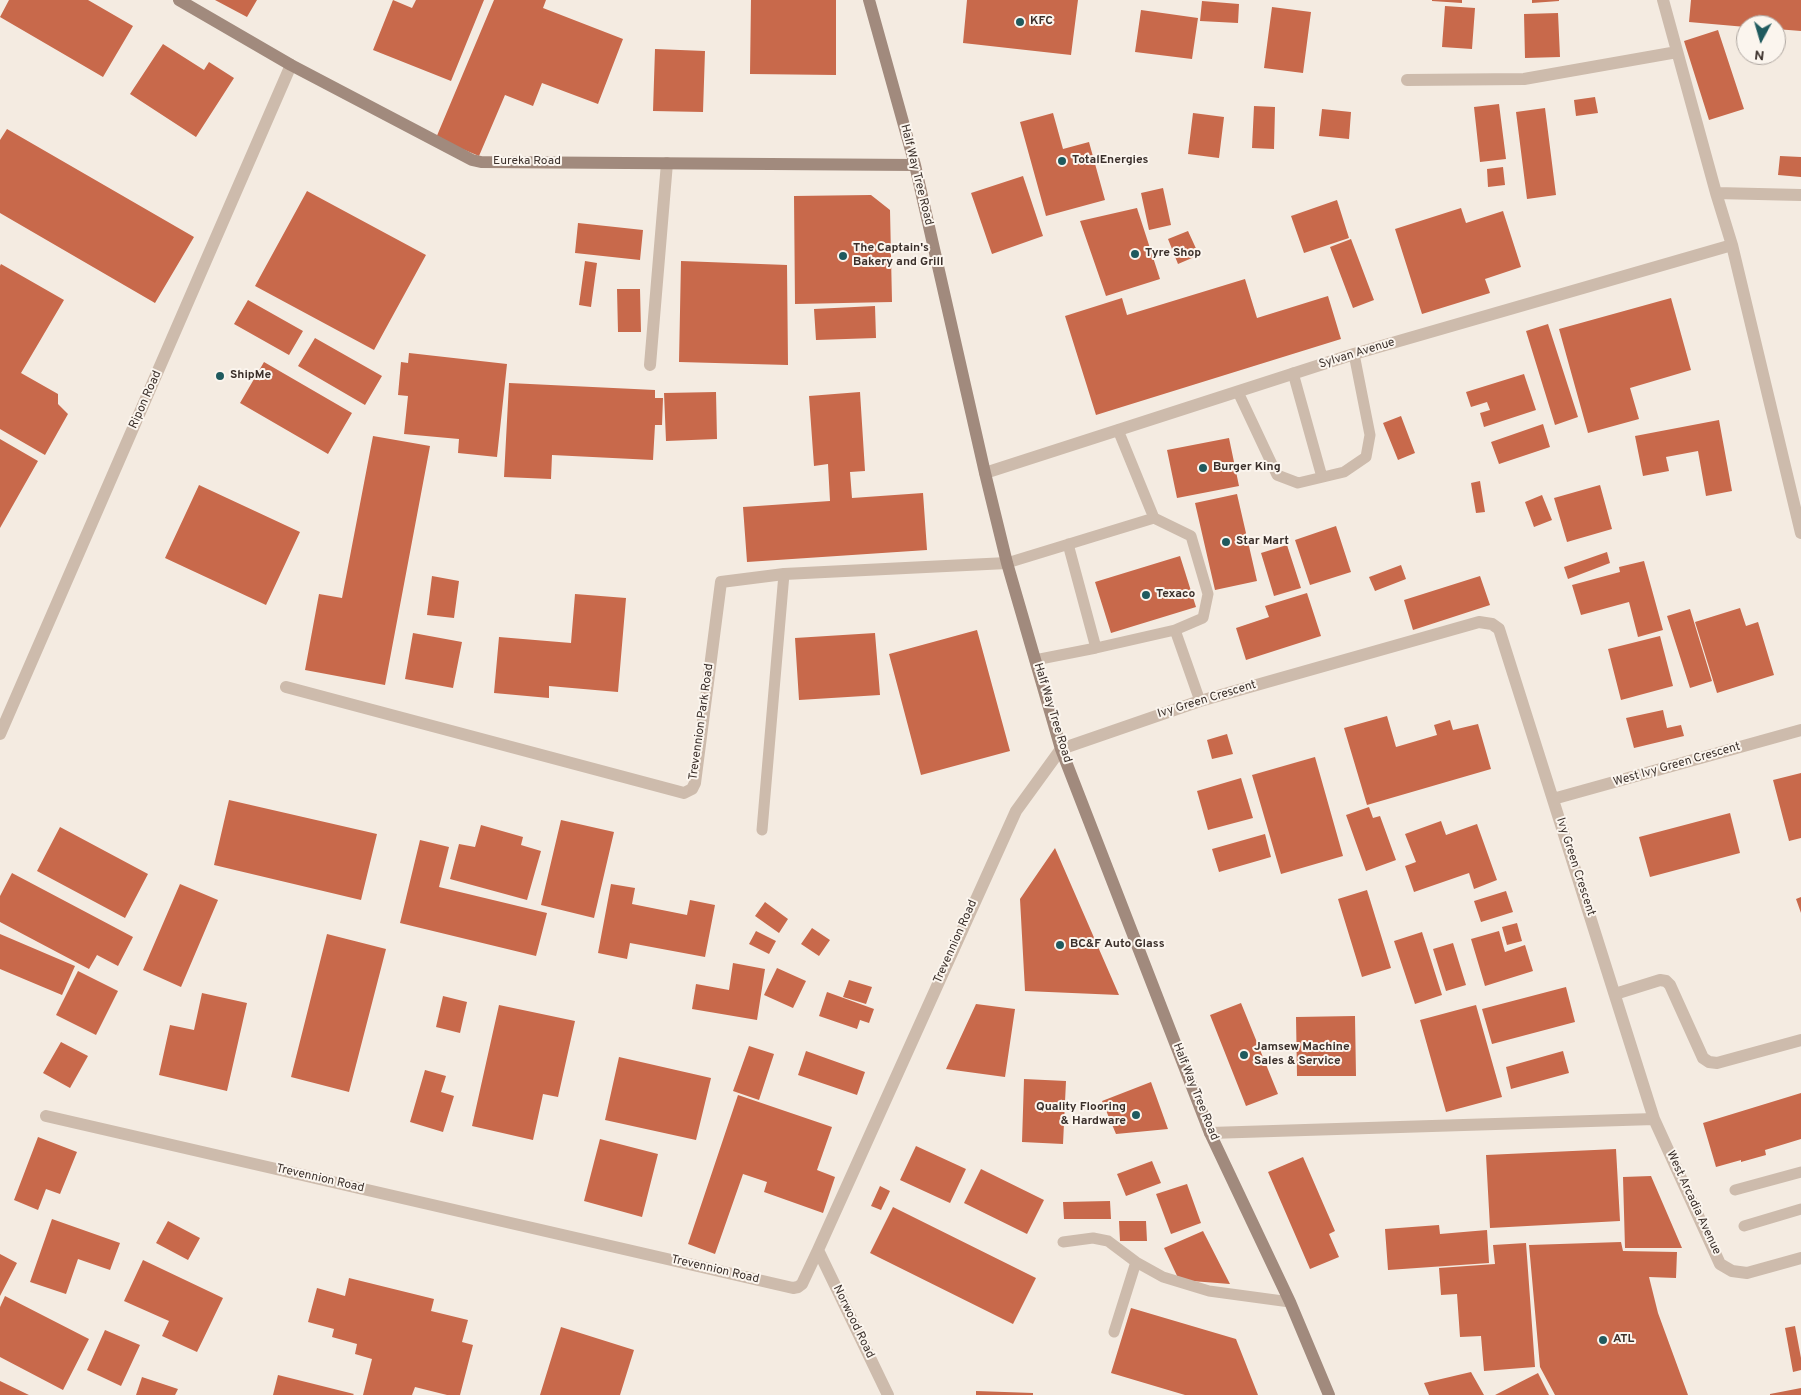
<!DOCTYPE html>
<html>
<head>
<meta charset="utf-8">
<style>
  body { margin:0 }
  #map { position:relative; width:1801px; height:1395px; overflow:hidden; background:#f4ebe1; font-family:Overpass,sans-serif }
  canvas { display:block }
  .north { position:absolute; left:1736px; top:15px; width:50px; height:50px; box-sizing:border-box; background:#fbf5ee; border:1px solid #aea6a0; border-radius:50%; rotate:186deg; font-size:14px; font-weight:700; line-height:20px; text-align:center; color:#3b302b }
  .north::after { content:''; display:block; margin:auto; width:18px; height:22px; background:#1f5a5e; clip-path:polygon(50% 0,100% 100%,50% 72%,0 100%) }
</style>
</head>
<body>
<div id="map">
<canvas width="1801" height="1395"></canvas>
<div class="north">N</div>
</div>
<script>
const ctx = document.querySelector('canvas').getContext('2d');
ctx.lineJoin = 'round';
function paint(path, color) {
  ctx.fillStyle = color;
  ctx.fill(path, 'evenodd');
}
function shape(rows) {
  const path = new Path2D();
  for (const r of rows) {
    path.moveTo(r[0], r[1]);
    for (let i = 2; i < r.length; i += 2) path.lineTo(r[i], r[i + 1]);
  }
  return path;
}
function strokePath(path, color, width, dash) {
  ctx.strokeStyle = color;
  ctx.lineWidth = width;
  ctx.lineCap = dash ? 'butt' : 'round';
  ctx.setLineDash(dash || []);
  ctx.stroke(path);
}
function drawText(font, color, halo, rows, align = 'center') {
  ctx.font = font + ' Overpass,sans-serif';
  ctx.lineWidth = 4;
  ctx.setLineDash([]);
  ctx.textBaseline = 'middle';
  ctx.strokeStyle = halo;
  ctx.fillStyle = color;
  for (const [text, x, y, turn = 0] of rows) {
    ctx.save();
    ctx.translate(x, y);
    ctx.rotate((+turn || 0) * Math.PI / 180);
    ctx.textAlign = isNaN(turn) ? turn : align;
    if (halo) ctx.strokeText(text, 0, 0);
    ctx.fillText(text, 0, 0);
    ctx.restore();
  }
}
const building = shape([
  [9,0,88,0,133,26,103,77,0,17],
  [215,0,257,0,247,17],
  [393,0,412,8,416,0,484,0,451,81,373,50],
  [494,0,546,0,543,8,623,39,598,104,542,83,533,106,505,95,479,156,436,138],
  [751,0,836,0,836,75,750,74],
  [967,0,1078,0,1071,55,963,43],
  [1432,0,1462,0,1462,3,1432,1],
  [1532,0,1559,0,1559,1,1532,3],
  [1691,0,1801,0,1801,31,1776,29,1776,25,1746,25,1746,27,1689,22],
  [1202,1,1239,4,1238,23,1200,21],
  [1445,6,1475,8,1472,49,1442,47],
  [1272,7,1311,12,1303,73,1264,68],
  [1141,10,1198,18,1192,59,1135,52],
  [1558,13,1560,57,1525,58,1524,14],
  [1718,30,1744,109,1709,120,1684,41],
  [163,44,204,70,209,62,234,78,196,137,130,94],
  [655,49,705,51,703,112,653,111],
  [1595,97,1598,113,1576,116,1574,100],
  [1499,104,1506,159,1480,162,1474,107],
  [1254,106,1275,107,1274,149,1252,148],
  [1545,108,1556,195,1527,199,1516,112],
  [1322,109,1351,112,1349,139,1319,136],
  [1053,113,1063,149,1089,142,1105,200,1046,216,1020,122],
  [1193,113,1224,117,1219,158,1188,154],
  [7,129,194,237,155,303,0,213,0,140],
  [1780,156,1801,157,1801,177,1778,175],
  [1503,167,1505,185,1488,187,1487,169],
  [1023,176,1043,236,992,254,971,193],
  [1163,188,1171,225,1149,230,1141,193],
  [307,191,426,255,374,350,255,286],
  [871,195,890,210,892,302,795,304,794,196],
  [1337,200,1349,238,1304,253,1291,216],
  [1137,208,1160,279,1106,296,1080,221],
  [1461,208,1466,223,1503,211,1521,267,1485,279,1490,293,1422,314,1395,229],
  [578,223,643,230,640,260,575,253],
  [1188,231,1199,255,1178,264,1168,239],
  [1351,239,1374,300,1353,308,1330,247],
  [585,261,597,263,591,307,579,305],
  [681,261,787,265,788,365,679,362],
  [1,264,64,300,21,373,58,394,58,404,68,414,45,455,0,429,0,266],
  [1245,279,1257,318,1328,296,1341,339,1096,415,1065,316,1122,298,1127,315],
  [617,289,640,289,641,332,618,332],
  [1671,298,1691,370,1630,388,1639,419,1588,433,1559,329],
  [248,300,303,331,289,355,234,324],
  [875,306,876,338,816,340,814,309],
  [1548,324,1578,417,1555,425,1526,331],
  [315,338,382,376,365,405,298,366],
  [409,353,507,364,497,457,458,453,459,439,404,434,408,396,398,395,401,362,408,363],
  [264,362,352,413,328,454,240,403],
  [1524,374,1536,410,1484,427,1480,413,1490,410,1487,402,1471,407,1466,392],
  [509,383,655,390,655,398,663,398,662,425,655,425,653,460,552,455,551,479,504,477],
  [716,392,717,439,666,441,664,393],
  [860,392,865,471,850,472,852,498,923,493,927,550,747,562,743,507,830,501,828,464,814,466,809,396],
  [1401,416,1415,453,1398,460,1383,423],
  [1719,420,1732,491,1706,496,1698,451,1666,457,1669,471,1643,476,1635,436],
  [1543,424,1550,447,1499,464,1491,442],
  [373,436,430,446,385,685,305,670,319,594,342,598],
  [1229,438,1239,486,1177,498,1167,450],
  [0,439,38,461,0,528],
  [1480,481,1485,512,1476,513,1471,483],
  [199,485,300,532,266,605,165,558],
  [1600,485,1612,529,1567,542,1554,498],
  [1237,494,1257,581,1215,590,1195,503],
  [1542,495,1552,520,1534,527,1525,502],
  [1336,526,1351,572,1310,585,1295,540],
  [1287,545,1301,588,1274,596,1261,553],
  [1607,552,1610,563,1568,579,1564,567],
  [1180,556,1196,607,1111,633,1095,582],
  [1644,561,1663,630,1638,637,1629,602,1581,615,1572,585,1620,572,1619,567],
  [1401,565,1406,579,1375,591,1369,577],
  [432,576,459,581,454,618,427,615],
  [1480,576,1490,605,1413,630,1404,600],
  [1307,593,1321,636,1246,660,1236,628,1269,617,1265,606],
  [575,594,626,598,618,692,549,686,549,698,494,693,499,637,571,643],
  [1740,608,1746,626,1758,622,1774,675,1717,693,1695,622],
  [1690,609,1712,681,1690,688,1667,616],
  [977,630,1010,751,921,775,889,654],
  [413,633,462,642,453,688,405,679],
  [875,633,880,695,799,700,795,638],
  [1660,636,1673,686,1621,700,1608,649],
  [1663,710,1667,728,1681,725,1684,736,1634,748,1626,718],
  [1387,716,1396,747,1437,735,1434,725,1450,720,1453,730,1478,724,1491,769,1367,805,1344,728],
  [1227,734,1233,754,1212,759,1207,740],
  [1315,757,1343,856,1281,874,1252,775],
  [1801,773,1801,838,1789,841,1773,780],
  [1241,778,1253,818,1208,830,1197,791],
  [229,800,377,834,361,900,214,865],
  [1369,807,1373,818,1380,816,1396,860,1366,871,1346,815],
  [1730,813,1740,853,1650,877,1639,837],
  [561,820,614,832,594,918,541,905],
  [1441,821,1446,835,1477,824,1497,880,1474,889,1469,873,1414,892,1405,866,1416,862,1405,834],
  [481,825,523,837,521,845,541,851,527,900,450,879,459,844,475,847],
  [60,827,148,874,125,918,37,871],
  [1265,834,1271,857,1219,872,1212,849],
  [420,840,449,847,439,887,547,913,536,956,400,923],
  [1055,848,1119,995,1025,991,1020,899],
  [12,873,133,937,118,966,97,955,89,969,0,922,0,896],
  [180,884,218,900,181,987,143,970],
  [611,884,635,888,632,904,687,915,690,900,715,905,705,957,630,943,627,959,598,953],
  [1367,890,1391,968,1362,977,1338,899],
  [1506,891,1513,912,1481,922,1474,901],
  [1801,897,1801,913,1796,899],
  [765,902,788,919,779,933,755,916],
  [1517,923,1522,941,1507,945,1502,927],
  [812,928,830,940,819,956,801,944],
  [756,931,776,941,769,954,749,944],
  [1499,931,1505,952,1525,945,1533,971,1485,986,1471,939],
  [1422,932,1442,995,1415,1004,1394,941],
  [0,934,75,966,62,995,0,969],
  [327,934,386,949,349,1092,291,1077],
  [1453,943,1466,985,1446,991,1433,949],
  [733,963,765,969,757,1020,692,1009,696,984,729,990],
  [777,968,806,981,793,1008,764,995],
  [78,971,118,991,96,1035,56,1015],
  [849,980,872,987,866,1004,843,997],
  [1566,987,1575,1022,1492,1044,1482,1009],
  [827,992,874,1009,869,1023,860,1020,857,1029,819,1016],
  [202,993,247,1003,227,1091,159,1075,170,1025,194,1030],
  [443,996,467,1002,460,1033,436,1027],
  [1241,1003,1278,1094,1246,1106,1210,1015],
  [976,1004,1015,1009,1005,1077,946,1069],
  [499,1005,575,1021,558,1097,543,1094,533,1140,472,1126],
  [1476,1005,1502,1097,1446,1112,1420,1020],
  [1355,1016,1356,1076,1297,1076,1296,1017],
  [61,1042,88,1056,70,1088,43,1073],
  [749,1046,774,1054,759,1100,733,1091],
  [806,1051,865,1072,857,1095,798,1075],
  [1563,1051,1569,1073,1511,1089,1506,1067],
  [619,1057,711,1078,696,1140,605,1120],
  [425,1070,446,1076,441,1092,454,1096,443,1132,410,1122],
  [1024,1079,1066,1081,1063,1144,1022,1142],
  [1151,1082,1168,1129,1116,1134,1102,1101],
  [1801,1093,1801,1139,1765,1150,1766,1155,1741,1162,1741,1160,1716,1167,1703,1123],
  [738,1095,832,1127,817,1170,835,1177,823,1213,764,1192,767,1182,743,1174,715,1254,688,1244],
  [38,1137,77,1152,60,1194,46,1189,38,1210,14,1200],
  [600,1139,658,1154,642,1217,584,1201],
  [916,1146,966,1169,950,1203,900,1180],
  [1616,1149,1620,1221,1490,1228,1486,1155],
  [1303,1157,1335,1231,1329,1234,1339,1257,1310,1269,1268,1172],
  [1152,1161,1161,1183,1126,1196,1117,1174],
  [981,1169,1044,1200,1027,1234,964,1203],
  [1651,1176,1682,1248,1625,1248,1623,1177],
  [1187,1184,1201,1223,1171,1234,1156,1194],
  [880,1186,890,1191,881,1210,871,1206],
  [1110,1201,1111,1219,1064,1219,1063,1202],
  [893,1207,1036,1278,1013,1324,870,1253],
  [52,1219,120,1243,110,1270,78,1259,66,1294,30,1282],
  [168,1221,200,1238,188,1260,156,1243],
  [1119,1221,1146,1221,1147,1241,1120,1241],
  [1439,1225,1440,1234,1487,1230,1489,1263,1388,1270,1385,1229],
  [1203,1231,1230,1284,1179,1280,1164,1248],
  [1621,1242,1623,1251,1677,1252,1676,1278,1649,1277,1658,1313,1688,1395,1555,1395,1540,1367,1529,1245],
  [1526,1243,1535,1367,1484,1371,1481,1336,1460,1337,1457,1294,1441,1295,1439,1268,1495,1264,1493,1245],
  [0,1254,17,1263,0,1296],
  [143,1260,223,1298,197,1352,162,1336,169,1321,124,1301],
  [349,1278,434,1299,431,1311,468,1320,462,1342,473,1345,460,1395,447,1395,415,1387,412,1395,363,1395,372,1359,355,1354,357,1344,332,1337,334,1329,308,1322,317,1288,345,1296],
  [5,1296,89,1339,63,1390,0,1357,0,1307],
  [1131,1308,1236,1339,1258,1395,1185,1395,1111,1373],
  [1795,1326,1801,1358,1801,1370,1793,1372,1785,1328],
  [561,1327,634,1350,620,1395,540,1395],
  [105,1330,140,1345,121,1386,87,1370],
  [1471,1372,1484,1395,1429,1395,1424,1383],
  [1538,1373,1549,1395,1495,1395],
  [278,1375,354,1394,353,1395,273,1395],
  [142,1377,178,1389,175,1395,136,1395],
  [0,1381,29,1395,0,1395],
  [1801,1388,1801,1395,1770,1395,1770,1394],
  [976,1391,1033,1393,1033,1395,976,1395]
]);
const lane = shape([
  [1293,373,1322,477],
  [1238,392,1277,475,1298,483,1344,472,1366,457,1370,435,1354,354],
  [1118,430,1154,518],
  [1068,544,1096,648],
  [1007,563,1154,518,1191,536,1208,594,1203,618,1175,630],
  [1035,660,1096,648,1175,630,1200,701],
  [762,830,784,574],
  [1735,1190,1801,1172],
  [1744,1226,1801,1209],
  [1063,1242,1093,1238,1108,1241,1136,1262,1163,1277,1209,1291,1290,1302],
  [1114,1332,1136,1262]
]);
const street = shape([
  [1663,0,1716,193,1732,245,1801,533],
  [1407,80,1524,79,1677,52],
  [1716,193,1801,195],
  [650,365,667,163],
  [985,473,1354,354,1732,245],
  [286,687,684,793,692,789,695,783,721,582,784,574,1007,563],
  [0,734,291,65],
  [1553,799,1801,730],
  [1615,994,1660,980,1666,981,1670,985,1703,1058,1709,1062,1717,1063,1801,1040],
  [46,1116,793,1288,798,1287,802,1284,818,1250,1016,811,1061,749,1200,701,1479,622,1492,624,1499,629,1654,1119,1210,1133],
  [1654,1119,1720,1264,1732,1271,1747,1273,1801,1258],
  [818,1250,888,1395]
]);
const secondary = shape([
  [179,0,291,65,472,160,481,162,915,165],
  [869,0,915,165,985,473,1007,563,1061,749,1210,1133,1290,1302,1329,1395]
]);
const markers = [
  [1020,22,5,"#1f5a5e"],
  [1062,161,5,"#1f5a5e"],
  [1135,254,5,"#1f5a5e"],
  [843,256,5,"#1f5a5e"],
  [220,376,5,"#1f5a5e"],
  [1203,468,5,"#1f5a5e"],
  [1226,542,5,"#1f5a5e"],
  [1146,595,5,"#1f5a5e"],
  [1060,945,5,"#1f5a5e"],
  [1244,1055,5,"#1f5a5e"],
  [1136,1115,5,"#1f5a5e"],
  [1603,1340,5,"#1f5a5e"]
];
const poiNames = [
  ["KFC",1030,22],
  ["TotalEnergies",1072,161],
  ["The Captain's",853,249],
  ["Bakery and Grill",853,263],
  ["Tyre Shop",1145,254],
  ["ShipMe",230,376],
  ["Burger King",1213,468],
  ["Star Mart",1236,542],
  ["Texaco",1156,595],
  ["BC&F Auto Glass",1070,945],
  ["Jamsew Machine",1254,1048],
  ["Sales & Service",1254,1062],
  ["Quality Flooring",1126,1108,"right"],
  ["& Hardware",1126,1122,"right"],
  ["ATL",1613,1340]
];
const streetNames = [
  ["Eureka Road",527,162],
  ["Half Way Tree Road",916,175,76],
  ["Sylvan Avenue",1357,354,-17],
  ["Ripon Road",146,400,-66],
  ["Ivy Green Crescent",1207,700,-17],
  ["Half Way Tree Road",1052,713,73],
  ["Trevennion Park Road",702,722,-82],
  ["West Ivy Green Crescent",1677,765,-16],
  ["Ivy Green Crescent",1575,867,72],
  ["Trevennion Road",956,942,-66],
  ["Half Way Tree Road",1195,1092,68],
  ["Trevennion Road",320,1179,13],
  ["West Arcadia Avenue",1693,1203,65],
  ["Trevennion Road",715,1270,13],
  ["Norwood Road",853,1322,64]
];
paint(building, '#c8694b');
strokePath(lane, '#cdbbac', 11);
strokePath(street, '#cdbbac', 12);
strokePath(secondary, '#a18a7d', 12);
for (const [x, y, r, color] of markers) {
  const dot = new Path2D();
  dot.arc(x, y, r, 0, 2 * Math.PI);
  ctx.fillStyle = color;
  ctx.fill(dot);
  strokePath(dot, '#fbf5ee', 2);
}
drawText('bold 12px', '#3b302b', '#fbf5ee', poiNames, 'left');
drawText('12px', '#3b302b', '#fbf5ee', streetNames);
</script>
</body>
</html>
